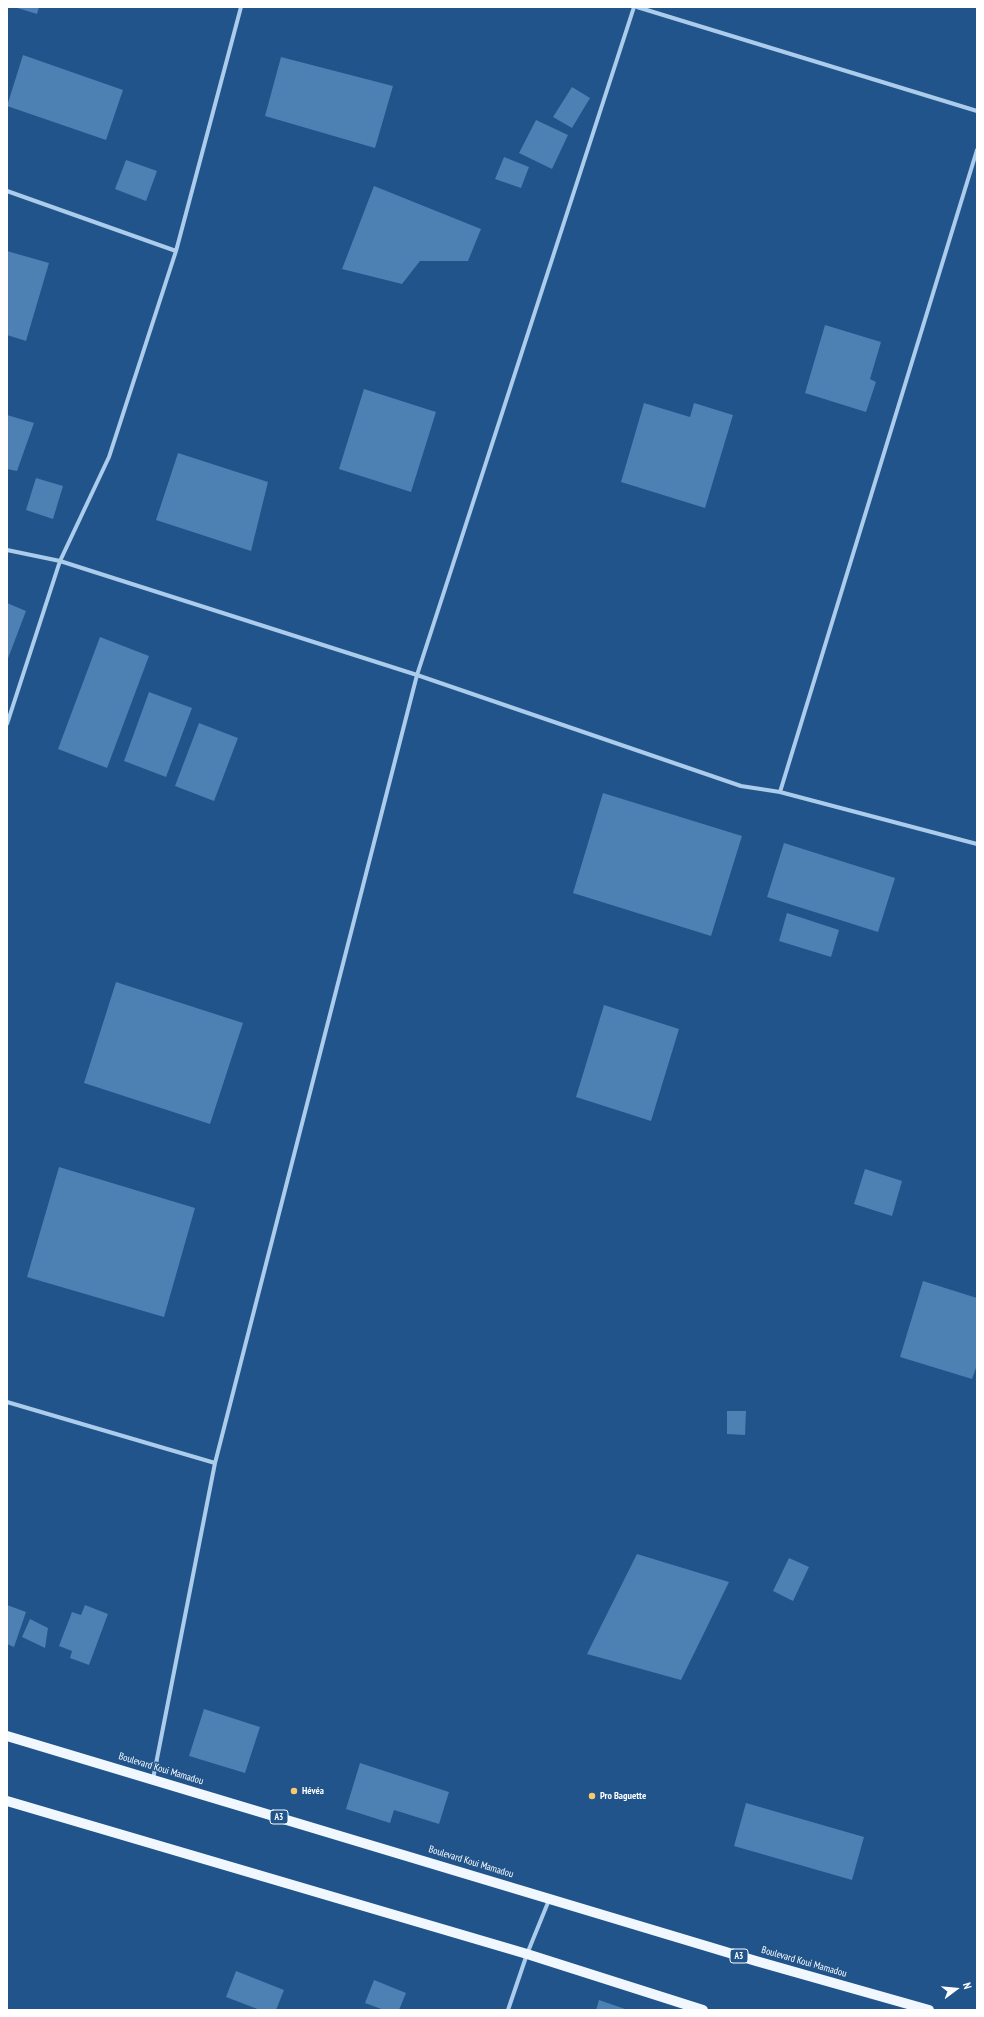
<!DOCTYPE html>
<html>
<head>
<meta charset="utf-8">
<style>
  body { margin:0 }
  #map { position:relative; width:984px; height:2017px; overflow:hidden; background:#20548a; font-family:"PT Sans Narrow",sans-serif }
  canvas { display:block }
  .frame { position:absolute; inset:0; border:8px solid #fff; pointer-events:none }
  .north { position:absolute; left:936px; top:1969px; width:40px; height:40px; -webkit-text-stroke:3px #20548a; paint-order:stroke; rotate:74deg; font-size:11px; font-weight:700; line-height:16px; text-align:center; color:#fff }
  .north::after { content:''; display:block; margin:auto; width:14px; height:18px; background:#fff; clip-path:polygon(50% 0,100% 100%,50% 72%,0 100%) }
</style>
</head>
<body>
<div id="map">
<canvas width="984" height="2017"></canvas>
<div class="frame"></div>
<div class="north">N</div>
</div>
<script>
const ctx = document.querySelector('canvas').getContext('2d');
ctx.lineJoin = 'round';
function paint(path, color) {
  ctx.fillStyle = color;
  ctx.fill(path, 'evenodd');
}
function shape(rows) {
  const path = new Path2D();
  for (const r of rows) {
    path.moveTo(r[0], r[1]);
    for (let i = 2; i < r.length; i += 2) path.lineTo(r[i], r[i + 1]);
  }
  return path;
}
function strokePath(path, color, width, dash) {
  ctx.strokeStyle = color;
  ctx.lineWidth = width;
  ctx.lineCap = dash ? 'butt' : 'round';
  ctx.setLineDash(dash || []);
  ctx.stroke(path);
}
function drawText(font, color, halo, rows, align = 'center') {
  ctx.font = font + ' "PT Sans Narrow",sans-serif';
  ctx.lineWidth = 3;
  ctx.setLineDash([]);
  ctx.textBaseline = 'middle';
  ctx.strokeStyle = halo;
  ctx.fillStyle = color;
  for (const [text, x, y, turn = 0] of rows) {
    ctx.save();
    ctx.translate(x, y);
    ctx.rotate((+turn || 0) * Math.PI / 180);
    ctx.textAlign = isNaN(turn) ? turn : align;
    if (halo) ctx.strokeText(text, 0, 0);
    ctx.fillText(text, 0, 0);
    ctx.restore();
  }
}
const building = shape([
  [14,7,39,7,37,14],
  [23,55,123,90,106,140,7,106],
  [281,57,393,86,375,148,265,116],
  [572,87,590,98,572,128,553,117],
  [536,120,568,135,552,169,519,153],
  [504,157,529,167,521,188,495,179],
  [126,160,157,171,146,201,115,189],
  [374,186,481,229,468,261,420,261,402,284,342,269],
  [7,251,49,263,26,341,7,335],
  [825,325,881,342,870,379,876,382,866,412,805,393],
  [364,389,436,412,411,492,339,469],
  [644,403,690,417,694,403,733,415,705,508,621,482],
  [7,415,34,423,17,471,7,469],
  [178,453,268,482,251,551,156,520],
  [36,478,63,486,53,519,26,510],
  [7,603,26,611,7,661],
  [100,637,149,656,107,768,58,749],
  [149,692,192,708,166,777,124,761],
  [199,723,238,738,214,801,175,786],
  [603,793,742,836,711,936,573,893],
  [784,843,895,878,878,932,767,897],
  [787,913,839,930,831,957,779,941],
  [116,982,243,1023,210,1124,84,1083],
  [604,1005,679,1029,651,1121,576,1097],
  [59,1167,195,1208,164,1317,27,1277],
  [865,1169,902,1181,892,1216,854,1204],
  [923,1281,977,1298,977,1365,972,1379,900,1357],
  [727,1411,746,1411,745,1435,727,1434],
  [637,1554,729,1582,681,1680,587,1654],
  [789,1558,809,1567,793,1601,773,1591],
  [7,1605,26,1612,14,1647,7,1644],
  [85,1605,108,1614,89,1665,70,1658,72,1651,59,1646,72,1612,81,1615],
  [30,1619,48,1628,45,1648,22,1637],
  [204,1709,260,1727,245,1773,189,1756],
  [360,1763,449,1792,439,1824,394,1810,390,1823,346,1809],
  [746,1803,864,1837,852,1880,734,1846],
  [236,1971,284,1990,276,2010,260,2010,226,1997],
  [374,1980,406,1993,399,2010,384,2010,365,2003],
  [599,2000,628,2010,596,2010]
]);
const minor = shape([
  [241,7,176,251,109,457,60,561,417,675,741,786,780,792,977,844],
  [637,7,977,111],
  [7,191,176,251],
  [7,550,60,561,7,724],
  [780,792,977,150],
  [7,1402,215,1463],
  [153,1779,215,1463,417,675,634,7],
  [508,2010,527,1954,549,1900]
]);
const primary = shape([
  [7,1736,756,1961,929,2010],
  [7,1801,527,1954,703,2010]
]);
const markers = [
  [294,1791,4,"#f8c96d"],
  [592,1796,4,"#f8c96d"]
];
const shields = [
  [279,1817,18],
  [739,1956,18]
];
const shieldNames = [
  ["A3",279,1817],
  ["A3",739,1956]
];
const streetNames = [
  ["Boulevard Koui Mamadou",161,1769,17],
  ["Boulevard Koui Mamadou",471,1862,17],
  ["Boulevard Koui Mamadou",804,1962,16]
];
const poiNames = [
  ["Hévéa",302,1791],
  ["Pro Baguette",600,1796]
];
paint(building, '#4d80b3');
strokePath(minor, '#accceb', 4);
strokePath(primary, '#f1f7fe', 10);
for (const [x, y, r, color] of markers) {
  const dot = new Path2D();
  dot.arc(x, y, r, 0, 2 * Math.PI);
  ctx.fillStyle = color;
  ctx.fill(dot);
  strokePath(dot, '#20548a', 1.5);
}
for (const [x, y, w] of shields) {
  const box = new Path2D();
  box.roundRect(x - w / 2, y - 7, w, 14, 3);
  ctx.fillStyle = '#20548a';
  ctx.fill(box);
  strokePath(box, '#fff', 1);
}
drawText('bold 9px', '#fff', null, shieldNames);
drawText('10px', '#fff', '#20548a', streetNames);
drawText('bold 10px', '#fff', '#20548a', poiNames, 'left');
</script>
</body>
</html>
